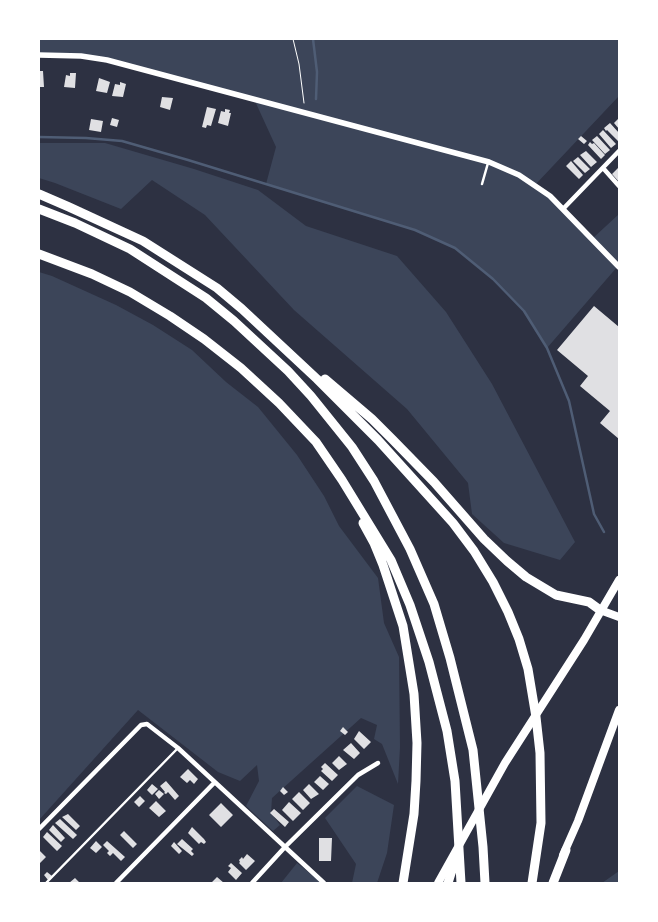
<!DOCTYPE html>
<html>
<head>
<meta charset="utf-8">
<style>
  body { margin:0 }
  #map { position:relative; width:658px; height:922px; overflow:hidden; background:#2d3142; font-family:Figtree,sans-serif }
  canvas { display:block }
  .frame { position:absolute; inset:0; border:40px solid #fff; pointer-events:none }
</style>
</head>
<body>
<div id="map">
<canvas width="658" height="922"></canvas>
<div class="frame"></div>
</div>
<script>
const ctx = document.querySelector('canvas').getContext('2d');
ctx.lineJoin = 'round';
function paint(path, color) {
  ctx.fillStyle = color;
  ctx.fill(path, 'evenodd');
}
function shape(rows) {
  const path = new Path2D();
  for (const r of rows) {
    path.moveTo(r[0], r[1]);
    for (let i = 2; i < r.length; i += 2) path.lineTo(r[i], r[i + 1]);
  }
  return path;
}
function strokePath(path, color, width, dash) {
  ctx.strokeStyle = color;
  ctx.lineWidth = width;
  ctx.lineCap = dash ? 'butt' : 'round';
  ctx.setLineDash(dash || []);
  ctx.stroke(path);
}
const green = shape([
  [39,39,619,39,619,96,535,185,592,239,619,214,619,267,618,266,547,348,524,311,493,279,455,248,415,230,266,184,276,147,254,99,107,60,39,55],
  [39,143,105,143,194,169,258,190,306,226,397,256,446,312,492,384,575,542,560,560,504,543,472,514,468,483,407,409,294,310,205,215,152,180,121,209,55,183,39,178],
  [39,272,52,276,116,305,153,325,192,350,226,382,258,407,297,455,324,496,339,526,378,578,384,623,399,657,400,747,398,784,382,744,374,739,377,725,361,718,272,798,271,813,280,825,273,831,246,806,259,781,257,765,240,781,218,772,138,710,39,820],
  [357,786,394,805,387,853,377,883,352,883,356,864,325,818],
  [297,863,322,883,281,883],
  [619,871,619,883,602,883]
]);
const stream = shape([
  [313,39,317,72,316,99],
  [39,137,86,138,122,141,188,160,415,230,455,248,493,279,524,311,547,348,569,401,594,514,604,532]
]);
const building = shape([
  [39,71,43,71,44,87,39,87],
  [70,73,76,73,75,88,64,87,66,75,70,76],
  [99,78,110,82,107,93,96,91],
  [120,82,126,84,123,97,112,96,115,84,120,85],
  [162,97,173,98,170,110,160,107],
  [207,107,216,109,211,126,207,125,206,128,202,127],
  [225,109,230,110,229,113,231,113,228,126,218,123,221,111,225,112],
  [112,118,119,120,117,127,110,125],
  [91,119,103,121,101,132,89,130],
  [618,119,619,121,619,129,614,123],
  [610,123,619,133,619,139,618,141,607,130,606,131,604,128],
  [603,130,616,144,611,148,599,134],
  [581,136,587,141,584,144,578,139],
  [597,136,610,150,605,154,592,140],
  [590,142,592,144,594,143,605,155,601,159,588,145],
  [586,151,597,162,591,167,580,155],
  [578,157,590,169,585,173,573,161],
  [571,161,583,175,579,179,566,166],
  [618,168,619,169,619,182,612,174],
  [594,306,619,327,619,439,600,423,610,411,580,386,588,376,557,350],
  [343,727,348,732,345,735,340,731],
  [359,731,371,742,364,749,354,739],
  [351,743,360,753,354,759,343,750],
  [339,756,347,764,339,770,332,763],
  [325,763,338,775,332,781,321,771,323,769,321,767],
  [188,769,198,779,194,784,190,780,187,783,180,777],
  [320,776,329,784,323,790,314,782],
  [166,781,179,796,175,800,168,792,166,794,164,793,165,792,160,786],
  [152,784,158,789,152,795,147,790],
  [309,784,319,794,311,799,303,790],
  [283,787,288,792,284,795,280,791],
  [159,790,164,794,159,799,155,794],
  [299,792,310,803,303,810,292,799],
  [140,796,145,801,139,807,134,802],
  [156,801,166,811,159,817,149,808],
  [289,802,301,813,293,821,282,810],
  [221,803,233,815,221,827,209,815],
  [274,809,289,822,285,827,270,813],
  [68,814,80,826,76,830,62,817],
  [60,819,77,835,73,839,55,823],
  [53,825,65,838,61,842,49,830],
  [192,827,204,839,206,842,204,844,201,842,199,844,188,833],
  [124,831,137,844,133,848,120,835],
  [47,832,62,846,57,851,43,837],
  [319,838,332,838,331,861,319,861],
  [182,839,193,849,191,851,194,854,192,856,177,844],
  [96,841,102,847,96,853,90,848],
  [107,841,125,857,121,861,113,853,110,856,107,853,109,851,103,845],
  [174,842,182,851,179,854,171,846],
  [39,850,46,857,39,864],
  [247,854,255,861,246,870,239,863,240,862,239,860,242,857,243,859],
  [231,863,242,873,236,880,228,872,231,868,228,866],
  [47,872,52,876,48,880,44,875],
  [217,877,224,883,213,883,212,882],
  [75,878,80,883,69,883]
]);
const path = shape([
  [293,39,299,64,304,103]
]);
const service = shape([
  [482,184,488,163],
  [46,883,178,748]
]);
const minor = shape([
  [603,168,619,186],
  [563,209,619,151],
  [39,829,141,725,147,724,178,748,324,883],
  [116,883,215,782],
  [252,883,285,847,358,775,378,763]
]);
const tertiary = shape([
  [39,55,81,56,107,60,489,162,519,175,550,196,619,267]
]);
const primary = shape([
  [600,610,619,617],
  [563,855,578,821,619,710],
  [438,883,505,763,584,640,619,580]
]);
const motorway = shape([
  [39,194,69,207,143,241,217,288,242,309,317,379,378,440,453,523,474,551,493,582,508,612,519,639,528,669,536,717,540,753,541,823,532,883],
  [39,209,75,223,130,249,206,298,234,321,288,371,311,396,352,447,374,481,410,549,434,604,450,658,473,750,483,847,485,883],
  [39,254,92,274,130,292,170,316,204,339,241,368,279,403,316,442,342,480,391,560,410,605,429,662,447,731,455,781,461,883],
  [325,379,372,419,393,440,434,482,484,539,507,561,526,577,556,595,589,602,600,610],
  [363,523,374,543,383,565,403,626,414,694,417,743,416,781,414,814,403,883],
  [448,883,458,851],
  [553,883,566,850]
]);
paint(green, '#3c4559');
strokePath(stream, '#4f5d75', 2.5);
paint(building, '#e0e0e3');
strokePath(path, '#fff', 1);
strokePath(service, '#fff', 2.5);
strokePath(minor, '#fff', 4.5);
strokePath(tertiary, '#fff', 5.5);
strokePath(primary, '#fff', 8);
strokePath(motorway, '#fff', 9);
</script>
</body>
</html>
